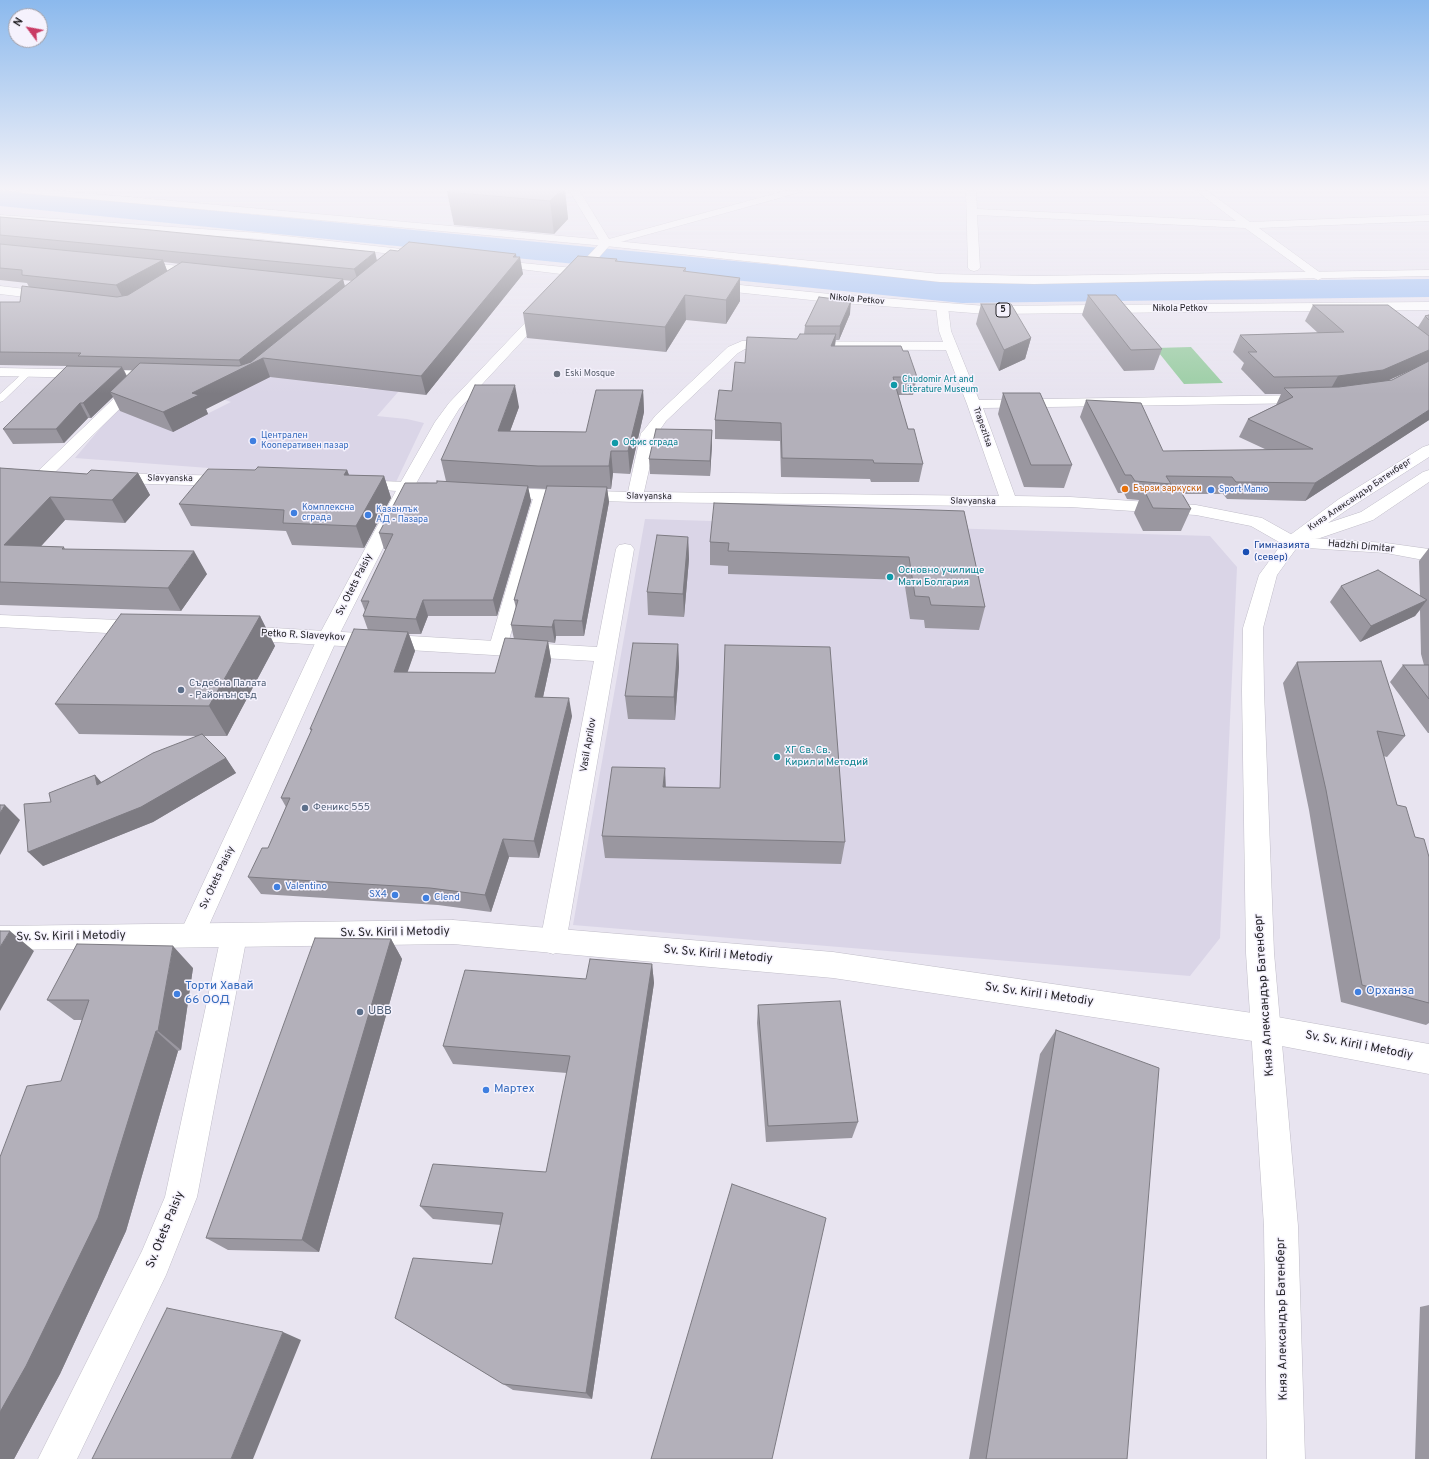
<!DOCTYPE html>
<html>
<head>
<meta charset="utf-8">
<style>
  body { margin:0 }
  #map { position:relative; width:1429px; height:1459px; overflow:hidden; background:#e8e4f0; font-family:Overpass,sans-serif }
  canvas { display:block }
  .north { position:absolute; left:8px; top:8px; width:40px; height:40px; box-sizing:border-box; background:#f5f2fd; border:1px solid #a19fa7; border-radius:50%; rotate:302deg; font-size:11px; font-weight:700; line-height:16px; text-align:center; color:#242327 }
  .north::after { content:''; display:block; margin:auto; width:14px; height:18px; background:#c93b65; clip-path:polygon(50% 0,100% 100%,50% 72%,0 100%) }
</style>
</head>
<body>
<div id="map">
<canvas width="1429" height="1459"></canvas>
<div class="north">N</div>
</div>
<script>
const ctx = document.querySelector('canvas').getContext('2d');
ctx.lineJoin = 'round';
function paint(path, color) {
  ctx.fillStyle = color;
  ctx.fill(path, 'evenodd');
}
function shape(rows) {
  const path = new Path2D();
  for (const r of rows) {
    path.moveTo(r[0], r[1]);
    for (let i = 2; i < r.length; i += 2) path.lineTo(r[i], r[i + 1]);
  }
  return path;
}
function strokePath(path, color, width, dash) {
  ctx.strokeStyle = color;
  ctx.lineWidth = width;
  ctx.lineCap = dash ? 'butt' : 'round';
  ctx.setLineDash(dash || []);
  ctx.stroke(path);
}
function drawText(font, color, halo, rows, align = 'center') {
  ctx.font = font + ' Overpass,sans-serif';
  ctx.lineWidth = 3;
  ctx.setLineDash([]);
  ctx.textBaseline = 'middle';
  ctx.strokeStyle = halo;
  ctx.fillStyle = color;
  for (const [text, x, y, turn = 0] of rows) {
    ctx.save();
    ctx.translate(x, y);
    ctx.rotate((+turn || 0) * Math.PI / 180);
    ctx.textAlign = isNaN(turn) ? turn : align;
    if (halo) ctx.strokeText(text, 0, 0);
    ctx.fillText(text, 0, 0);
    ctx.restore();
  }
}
const built = shape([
  [394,365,420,367,377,416,407,419,424,423,396,482,75,458,126,398,197,419,231,402,225,400,275,370,340,372,326,384,368,389],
  [645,519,1210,536,1237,567,1220,938,1190,976,573,925]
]);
const green = shape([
  [1191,347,1223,383,1184,384,1155,348]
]);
const river = shape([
  [0,190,962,283,1429,279,1429,297,962,303,0,206,0,190]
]);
const service = shape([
  [25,371,28,371,32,373,3,401,0,402,0,394,25,371]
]);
const pedestrian = shape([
  [542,490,547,492,550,495,507,647,504,651,498,653,492,651,489,647,534,495,537,492,542,490]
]);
const minor = shape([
  [569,190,579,190,609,239,788,190,803,190,801,192,606,246,601,243,569,190],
  [966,190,976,190,977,209,1236,221,1195,190,1206,190,1250,222,1429,215,1429,221,1259,228,1322,274,1324,276,1322,278,1318,280,1314,278,1245,228,977,215,980,268,978,270,974,271,970,270,968,268,966,190],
  [137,262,202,268,206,269,208,271,206,273,202,274,133,267,131,265,133,263,137,262],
  [0,286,50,292,54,293,56,296,54,299,50,300,0,294,0,286],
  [942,303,946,304,948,307,951,331,979,400,1309,395,1314,396,1316,399,1314,402,1309,403,983,408,1015,496,1070,497,1196,505,1262,518,1296,537,1386,543,1429,549,1429,561,1386,553,1292,547,1286,546,1251,526,1196,515,1070,507,635,502,500,498,494,497,492,493,494,489,500,488,628,492,641,433,644,430,656,415,728,347,742,341,943,342,939,331,936,307,938,304,942,303],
  [745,349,946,350,967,404,999,496,644,492,657,434,666,421,738,353,745,349],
  [0,368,157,371,162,372,164,375,162,378,157,379,138,379,143,380,145,383,143,386,47,480,41,482,35,480,33,477,35,474,133,380,138,379,0,376,0,368],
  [112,473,229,476,235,478,237,481,235,484,229,486,112,483,106,481,104,478,106,475,112,473],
  [358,480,427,483,433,484,435,488,433,492,427,493,352,488,350,485,352,482,358,480],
  [625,544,631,545,634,549,566,942,562,951,553,954,544,951,540,942,594,661,240,640,233,638,230,633,233,628,240,626,597,647,616,549,619,545,625,544],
  [0,615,142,621,149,623,152,628,149,633,142,635,0,627,0,615],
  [234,924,243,928,247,936,197,1197,166,1275,77,1459,38,1459,142,1251,165,1197,221,936,225,928,234,924],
  [1266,1015,1429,1044,1429,1074,1266,1043,1256,1039,1252,1029,1256,1019,1266,1015]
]);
const tertiary = shape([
  [606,240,611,243,610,245,577,282,569,282,567,279,569,276,602,241,606,240],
  [547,303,551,304,553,307,551,310,459,409,451,422,414,487,338,637,201,943,192,947,183,943,179,935,318,637,398,487,435,422,449,403,543,304,547,303]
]);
const secondary = shape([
  [453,920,833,952,1266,1015,1276,1019,1280,1029,1276,1039,1266,1043,833,978,453,944,0,950,0,926,453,920]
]);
const primary = shape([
  [17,190,51,190,606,240,940,274,1034,276,1429,270,1429,276,1034,284,940,282,606,246,22,193,17,190],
  [0,215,259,233,419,251,425,254,419,257,259,239,0,221,0,215],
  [491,260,594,270,598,272,600,274,598,276,594,278,487,265,485,263,487,261,491,260],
  [710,282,830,294,986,306,1429,302,1429,310,986,314,830,302,706,289,704,286,706,283,710,282],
  [1429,445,1429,457,1351,507,1328,523,1361,512,1423,472,1429,470,1429,482,1373,520,1320,538,1314,539,1309,538,1298,546,1277,575,1263,628,1264,691,1274,953,1298,1226,1305,1459,1267,1459,1264,1226,1246,953,1242,691,1243,628,1259,575,1286,538,1339,499,1423,447,1429,445]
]);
const wall = shape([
  [450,190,565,190,568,219,554,234,454,225,447,192],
  [0,217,377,260,398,251,517,257,523,274,426,395,270,377,206,409,208,414,173,432,120,411,113,397,91,418,88,418,64,443,13,444,3,429,67,366,0,365,0,302,20,302,29,287,27,283,0,280],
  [164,262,180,264,167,271],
  [343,280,352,281,345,286],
  [124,370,132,370,127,376],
  [617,259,618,262,686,268,686,272,740,301,726,324,686,320,666,352,527,338,523,313],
  [1088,295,1162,349,1154,370,1124,371,1082,315],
  [981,304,1031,338,1025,359,999,371,976,324],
  [1313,305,1418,327,1425,316,1429,315,1429,420,1305,501,1227,499,1223,494,1182,494,1191,509,1181,531,1143,531,1134,513,1139,500,1127,499,1124,493,1118,493,1080,417,1086,400,1163,451,1267,450,1239,437,1248,419,1276,405,1281,394,1265,394,1241,369,1244,363,1233,352,1240,335,1318,333,1305,321],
  [1422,365,1392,380,1388,380],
  [850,314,839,340,836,340,835,346,903,351,917,377,913,395,898,395,908,429,923,464,919,482,871,482,870,479,781,477,780,441,715,439,715,420,732,391,745,363,797,339,804,334,805,326],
  [643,390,644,412,630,474,613,473,611,489,607,489,609,502,584,636,556,636,555,643,548,642,551,660,543,697,572,716,539,858,509,857,491,912,438,905,261,894,248,877,268,848,286,807,281,798,311,731,310,729,368,630,363,616,365,611,361,601,386,549,384,549,379,533,437,483,446,481,441,460,519,407,510,431,586,432],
  [528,488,547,489,514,600,516,608,511,625,514,639,495,673,407,672,415,651,409,634,421,634,428,616,497,616,531,501],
  [1003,393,1072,465,1064,488,1024,487,998,414],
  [712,430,712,445,710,476,650,474,649,459],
  [0,468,87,474,138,473,150,495,125,523,65,520,41,546,64,547,65,549,207,574,181,611,0,605],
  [255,470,347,470,349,475,384,476,391,498,364,548,292,545,286,531,191,526,179,504],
  [964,511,985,607,979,630,925,628,924,620,910,619,904,580,728,574,728,566,710,565,710,542],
  [688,537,689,559,684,617,648,615,647,592],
  [1429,548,1429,733,1428,733,1390,682,1403,665,1424,665,1421,654,1420,610,1415,616,1360,642,1330,602,1341,586,1420,596,1419,561],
  [260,616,275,646,227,736,204,736,226,758,236,773,153,822,43,866,51,802,95,775,101,782,197,736,79,734,55,704],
  [678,644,679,667,675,720,628,719,625,696],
  [1297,662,1405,736,1387,757,1383,756,1397,805,1415,837,1429,857,1429,1023,1426,1025,1341,1002,1309,810,1283,683],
  [666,787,720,788,845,842,841,864,605,858,602,836],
  [391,939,402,959,319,1252,228,1250,206,1238],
  [652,964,654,983,592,1399,513,1390,395,1318,492,1264,501,1225,433,1219,420,1206,546,1172,567,1073,453,1064,443,1046,586,979],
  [193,968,181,1050,178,1051,126,1231,60,1374,14,1459,0,1459,61,1081,82,1020,74,1020,47,1000],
  [758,1005,858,1122,852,1138,766,1142,757,1023],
  [1056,1030,1127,1459,969,1459,1040,1054],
  [1429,1305,1429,1459,1415,1459,1420,1307]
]);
const shadedWall = shape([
  [561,190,565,190,568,219,554,234,550,201],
  [375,252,378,265,358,281,354,269],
  [516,254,517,261,520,257,523,274,426,395,421,376],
  [163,260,168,273,123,298,116,285],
  [740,278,740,301,726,324,726,300],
  [343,279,346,291,263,358,270,377,206,409,208,414,173,432,163,412,192,393,242,368,239,360],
  [685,295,686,320,666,352,665,327],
  [851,301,850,314,839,340,840,326],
  [836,334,834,351,831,346],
  [1031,338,1025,359,999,371,1004,350],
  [1429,350,1429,362,1374,387,1329,392,1338,376],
  [122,367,129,381,110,392,113,397,91,418,83,403],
  [515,385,519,407,502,453,498,431],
  [643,390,644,412,630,474,628,451],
  [80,403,88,418,64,443,56,429],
  [1429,410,1429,420,1305,501,1315,483],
  [712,430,712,445,710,476,710,461],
  [611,451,613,473,611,489,609,466],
  [347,470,355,491,344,475],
  [138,473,150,495,125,523,112,500],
  [384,476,391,498,364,548,356,526],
  [528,486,531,501,497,616,493,600],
  [607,487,609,502,584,636,582,621],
  [50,497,65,520,21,568,4,545],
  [688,537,689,559,684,617,683,594],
  [194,551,207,574,181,611,168,588],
  [423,600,428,616,421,634,416,619],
  [1427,600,1415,616,1360,642,1371,626],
  [260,616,275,646,227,736,209,706],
  [554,620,556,636,555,643,552,627],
  [408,632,415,651,401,691,394,672],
  [548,641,551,660,539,716,535,697],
  [678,644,679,667,675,720,674,697],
  [569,698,572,716,539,858,534,841],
  [226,758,236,773,153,822,43,866,28,852],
  [665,768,666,791,663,787],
  [95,775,108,790,97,785],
  [5,805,20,820,0,855,0,813],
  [503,839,509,857,491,912,485,895],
  [10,931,34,951,0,1011,0,947],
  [391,939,402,959,319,1252,302,1240],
  [173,946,193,968,181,1050,158,1031],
  [652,964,654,983,592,1399,586,1393],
  [156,1031,178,1051,126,1231,60,1374,14,1459,0,1459,0,1412],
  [283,1332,301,1340,253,1459,231,1459]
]);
const building = shape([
  [450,190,561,190,550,201,447,192,450,190],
  [0,217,151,230,375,252,354,269,0,235,0,217],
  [409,242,516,254,513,257,520,257,421,376,263,358,192,393,199,395,163,412,110,392,140,363,239,366,251,362,390,250,398,251,409,242],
  [0,244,163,260,116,285,22,275,22,270,0,268,0,244],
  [578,256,617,259,615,261,686,268,683,271,740,278,726,300,685,295,665,327,523,313,578,256],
  [182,262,343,279,239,360,78,356,81,353,0,352,0,302,20,302,22,286,117,297,128,295,182,262],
  [1088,295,1116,295,1162,349,1131,350,1088,295],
  [819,297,851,301,840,326,805,326,819,297],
  [981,304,1011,304,1031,338,1004,350,981,304],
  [1313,305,1388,305,1429,336,1429,350,1383,370,1338,376,1274,377,1248,352,1257,352,1240,335,1344,332,1313,305],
  [1429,315,1429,320,1425,316,1429,315],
  [800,334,836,334,831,346,901,346,903,351,908,351,917,377,893,377,908,429,914,429,923,464,874,463,873,460,782,458,781,423,715,420,719,390,732,391,735,362,745,363,747,337,797,339,800,334],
  [1429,361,1429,410,1315,483,1236,482,1232,477,1166,476,1171,484,1135,481,1131,475,1125,475,1086,400,1141,403,1163,451,1313,449,1248,419,1293,397,1284,388,1339,387,1392,380,1429,361],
  [67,366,122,367,83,403,80,403,56,429,3,429,67,366],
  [475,385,515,385,498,431,586,432,596,390,643,390,628,451,611,451,609,466,538,466,441,460,475,385],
  [1003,393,1040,393,1072,465,1031,465,1003,393],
  [656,429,712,430,710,461,649,459,656,429],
  [258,467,347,470,344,475,384,476,356,526,283,523,284,510,179,504,208,469,255,470,258,467],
  [0,468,87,474,91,470,138,473,112,500,50,497,4,545,64,547,62,549,194,551,168,588,0,582,0,468],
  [437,481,528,486,493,600,423,600,416,619,363,616,369,601,361,601,393,534,379,533,405,483,437,483,437,481],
  [547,486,607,487,582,621,554,620,552,627,511,625,518,600,514,600,547,486],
  [1144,490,1181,492,1191,509,1153,508,1144,490],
  [714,503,964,511,985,607,931,605,929,597,915,596,909,557,728,551,729,543,710,542,714,503],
  [657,535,688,537,683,594,647,592,657,535],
  [1378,570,1427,600,1371,626,1341,586,1378,570],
  [121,614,260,616,209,706,55,704,121,614],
  [354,629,408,632,394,672,495,673,505,638,548,641,535,697,569,698,534,841,503,839,485,895,430,888,248,877,262,848,268,848,290,798,281,798,312,729,310,729,354,629],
  [633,643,678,644,674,697,625,696,633,643],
  [725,645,830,647,845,842,602,836,612,767,665,768,663,787,720,788,725,645],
  [1381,661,1405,736,1377,731,1397,805,1406,807,1415,837,1424,839,1429,857,1429,1003,1362,985,1326,790,1297,662,1381,661],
  [1403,665,1429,665,1429,699,1403,665],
  [202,734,226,758,141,807,28,852,24,804,51,802,49,793,95,775,97,785,153,753,202,734],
  [0,805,5,805,0,813,0,805],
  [0,931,10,931,0,947,0,931],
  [315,938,391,939,302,1240,206,1238,315,938],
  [77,944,173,946,158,1031,156,1031,98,1218,26,1366,0,1412,0,1157,27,1086,61,1081,89,1000,47,1000,77,944],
  [590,959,652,964,586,1393,503,1384,395,1318,413,1258,492,1264,503,1213,420,1206,433,1164,546,1172,570,1056,443,1046,465,970,586,979,590,959],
  [840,1001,858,1122,768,1126,758,1005,840,1001],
  [1056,1030,1159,1068,1127,1459,986,1459,1056,1030],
  [732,1184,826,1218,772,1459,651,1459,732,1184],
  [167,1308,283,1332,231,1459,92,1459,167,1308]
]);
const markers = [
  [557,374,4,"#6b7280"],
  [894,385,4,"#0f9aa8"],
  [253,441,4,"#3f7fe0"],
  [615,443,4,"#0f9aa8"],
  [1125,489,4,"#e8710a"],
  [1211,490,4,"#3f7fe0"],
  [294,513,4,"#3f7fe0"],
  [368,515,4,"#3f7fe0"],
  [1246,552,4,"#1a4fb4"],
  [890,577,4,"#0f9aa8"],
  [181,690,4,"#5c6f8a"],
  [777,757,4,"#0f9aa8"],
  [305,808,4,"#5c6f8a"],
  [277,887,4,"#3f7fe0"],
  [395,895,4,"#3f7fe0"],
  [426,898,4,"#3f7fe0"],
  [1358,992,4,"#3f7fe0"],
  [177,994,4,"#3f7fe0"],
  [360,1012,4,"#5c6f8a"],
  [486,1090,4,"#3f7fe0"]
];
const farStreetnames = [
  ["Nikola Petkov",857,300,5],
  ["Nikola Petkov",1180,309],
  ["Trapezitsa",982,427,71],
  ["Slavyanska",170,479,1],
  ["Княз Александър Батенберг",1360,495,-34],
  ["Slavyanska",649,497,1],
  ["Slavyanska",973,502,1]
];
const shields = [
  [1003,310,14]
];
const shieldNames = [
  ["5",1003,310]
];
const farWorshipnames = [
  ["Eski Mosque",565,374]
];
const farCulturenames = [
  ["Chudomir Art and",902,380],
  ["Literature Museum",902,390],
  ["Офис сграда",623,443]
];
const farShopnames = [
  ["Централен",261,436],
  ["Кооперативен пазар",261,446],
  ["Sport Мапю",1219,490],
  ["Комплексна",302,508],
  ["сграда",302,518],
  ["Казанлък",376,510],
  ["АД - Пазара",376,520]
];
const farFoodnames = [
  ["Бързи заркуски",1133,489]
];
const transitNames = [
  ["Гимназията",1254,546],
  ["(север)",1254,558]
];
const streetNames = [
  ["Hadzhi Dimitar",1361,547,5],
  ["Sv. Otets Paisiy",355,585,-63],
  ["Petko R. Slaveykov",303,636,3],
  ["Vasil Aprilov",589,745,-80],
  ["Sv. Otets Paisiy",218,878,-65]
];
const cultureNames = [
  ["Основно училище",898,571],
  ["Мати Болгария",898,583],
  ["ХГ Св. Св.",785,751],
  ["Кирил и Методий",785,763]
];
const serviceNames = [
  ["Съдебна Палата",189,684],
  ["- Районън съд",189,696],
  ["Феникс 555",313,808]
];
const shopNames = [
  ["Valentino",285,887],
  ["SX4",387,895,"right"],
  ["Clend",434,898]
];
const nearStreetnames = [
  ["Sv. Sv. Kiril i Metodiy",395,933,-1],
  ["Sv. Sv. Kiril i Metodiy",71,937,-1],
  ["Sv. Sv. Kiril i Metodiy",718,955,5],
  ["Sv. Sv. Kiril i Metodiy",1039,995,8],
  ["Княз Александър Батенберг",1265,995,-94],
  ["Sv. Sv. Kiril i Metodiy",1359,1046,11],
  ["Sv. Otets Paisiy",166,1230,-68],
  ["Княз Александър Батенберг",1283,1319,-91]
];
const nearShopnames = [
  ["Торти Хавай",185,987],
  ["66 ООД",185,1001],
  ["Орханза",1366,992],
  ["Мартех",494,1090]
];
const nearServicenames = [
  ["UBB",368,1012]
];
paint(built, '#dad5e7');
paint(green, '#9bcda4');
paint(river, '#9fc0f4');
strokePath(service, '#c0bdc8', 1);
strokePath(pedestrian, '#c0bdc8', 1);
strokePath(minor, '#c0bdc8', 1);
strokePath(tertiary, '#c0bdc8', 1);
strokePath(secondary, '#c0bdc8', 1);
strokePath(primary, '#c0bdc8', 1);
paint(service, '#fff');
paint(pedestrian, '#fff');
paint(minor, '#fff');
paint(tertiary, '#fff');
paint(secondary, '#fff');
paint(primary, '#fff');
paint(wall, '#9a97a0');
paint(shadedWall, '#7d7b82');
paint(building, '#b3b0ba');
strokePath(building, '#7d7b82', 1);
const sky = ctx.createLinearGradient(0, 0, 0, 394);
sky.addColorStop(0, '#8bb9ed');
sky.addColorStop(0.48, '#f5f3f8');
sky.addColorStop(1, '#f5f3f800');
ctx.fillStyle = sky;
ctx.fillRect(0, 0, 1429, 394);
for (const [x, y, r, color] of markers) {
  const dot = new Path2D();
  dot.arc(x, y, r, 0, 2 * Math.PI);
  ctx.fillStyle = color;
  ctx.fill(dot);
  strokePath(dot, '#f5f2fd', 1.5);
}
drawText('9px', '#242327', '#f5f2fd', farStreetnames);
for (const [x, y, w] of shields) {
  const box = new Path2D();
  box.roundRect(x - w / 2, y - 7, w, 14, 3);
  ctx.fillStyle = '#f5f2fd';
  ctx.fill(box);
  strokePath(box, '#242327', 1);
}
drawText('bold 9px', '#242327', null, shieldNames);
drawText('9px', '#5b616d', '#f5f2fd', farWorshipnames, 'left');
drawText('9px', '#0d838f', '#f5f2fd', farCulturenames, 'left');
drawText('9px', '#366cbe', '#f5f2fd', farShopnames, 'left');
drawText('9px', '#c56008', '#f5f2fd', farFoodnames, 'left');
drawText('10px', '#164399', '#f5f2fd', transitNames, 'left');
drawText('10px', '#242327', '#f5f2fd', streetNames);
drawText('10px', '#0d838f', '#f5f2fd', cultureNames, 'left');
drawText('10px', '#4e5e75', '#f5f2fd', serviceNames, 'left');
drawText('10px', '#366cbe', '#f5f2fd', shopNames, 'left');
drawText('12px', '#242327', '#f5f2fd', nearStreetnames);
drawText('12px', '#366cbe', '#f5f2fd', nearShopnames, 'left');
drawText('12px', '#4e5e75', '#f5f2fd', nearServicenames, 'left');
</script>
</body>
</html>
